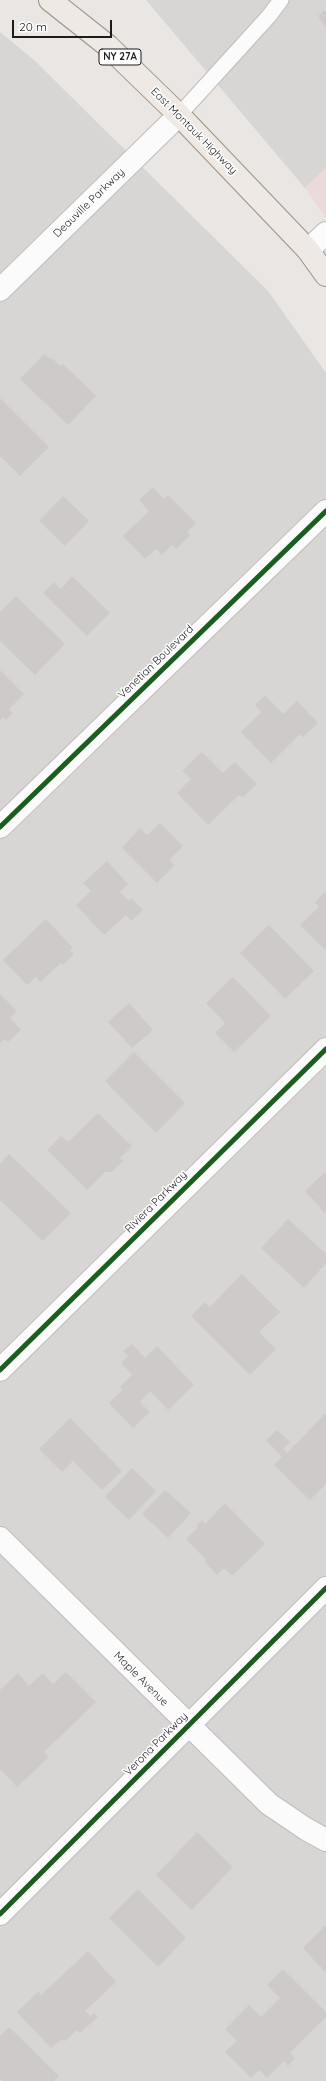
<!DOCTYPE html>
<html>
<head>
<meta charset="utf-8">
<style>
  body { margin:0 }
  #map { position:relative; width:326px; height:2081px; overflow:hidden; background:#e9e6e3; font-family:Quicksand,sans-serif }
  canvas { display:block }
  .scale { position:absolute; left:12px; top:20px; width:100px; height:18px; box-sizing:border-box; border:2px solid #1b1b1b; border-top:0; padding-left:5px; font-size:12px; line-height:14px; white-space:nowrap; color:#1b1b1b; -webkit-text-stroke:3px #fff; paint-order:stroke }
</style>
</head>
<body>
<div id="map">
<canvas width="326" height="2081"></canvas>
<div class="scale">20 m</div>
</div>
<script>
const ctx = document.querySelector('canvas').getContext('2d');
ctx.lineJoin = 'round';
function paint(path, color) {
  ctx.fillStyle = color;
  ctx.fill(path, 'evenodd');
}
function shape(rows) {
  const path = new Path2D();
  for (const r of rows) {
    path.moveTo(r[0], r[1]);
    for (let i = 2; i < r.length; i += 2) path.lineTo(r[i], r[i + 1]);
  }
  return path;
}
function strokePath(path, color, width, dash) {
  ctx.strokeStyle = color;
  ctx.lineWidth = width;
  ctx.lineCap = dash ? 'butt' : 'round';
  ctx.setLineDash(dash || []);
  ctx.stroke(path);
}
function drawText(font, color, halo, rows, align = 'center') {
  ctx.font = font + ' Quicksand,sans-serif';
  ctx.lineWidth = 3;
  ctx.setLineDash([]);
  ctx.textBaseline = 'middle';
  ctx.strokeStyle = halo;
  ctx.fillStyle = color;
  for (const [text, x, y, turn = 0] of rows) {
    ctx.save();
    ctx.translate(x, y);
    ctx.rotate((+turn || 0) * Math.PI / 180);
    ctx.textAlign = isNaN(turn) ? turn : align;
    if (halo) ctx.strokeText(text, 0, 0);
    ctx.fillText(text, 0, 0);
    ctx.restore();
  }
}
const residential = shape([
  [146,0,326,0,326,168,305,188],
  [0,32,34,60,268,291,326,373,326,2081,0,2081]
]);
const commercial = shape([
  [326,168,326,218,305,188]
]);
const building = shape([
  [324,11,326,11,326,29,318,16],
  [44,354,50,359,52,358,60,366,63,364,96,396,68,425,20,379],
  [0,398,49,447,20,476,0,456],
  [153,487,164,499,168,495,196,523,187,532,190,535,176,549,172,545,162,555,156,549,145,559,123,536,149,511,139,500],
  [63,496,89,521,65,546,39,521],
  [72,576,110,613,87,636,43,593,54,582,61,589],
  [16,596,65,644,35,675,0,641,0,612],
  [0,670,24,694,9,709,13,713,6,720,3,717,0,720],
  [265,695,283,714,297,701,318,723,303,737,300,734,271,763,241,732,261,712,255,705],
  [202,752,223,773,235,762,257,784,243,797,239,795,208,825,177,793,191,779,182,771],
  [160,823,183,846,169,860,175,865,157,883,122,848,140,828,147,835],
  [107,861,128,884,120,892,129,901,131,898,143,910,131,921,126,915,104,935,76,905,91,891,83,883],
  [326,891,326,951,300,925,319,907,315,902],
  [46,919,73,948,70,950,74,954,63,965,61,963,40,982,36,977,27,985,3,960],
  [269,925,314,971,285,999,240,953],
  [233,977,271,1016,234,1052,215,1033,225,1023,206,1003],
  [0,994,17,1011,10,1018,21,1030,8,1042,5,1039,0,1043],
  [129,1003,153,1030,132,1048,108,1022],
  [134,1052,185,1103,156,1133,105,1081],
  [98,1113,132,1146,120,1158,123,1161,111,1172,105,1172,87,1190,47,1150,61,1136,68,1142],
  [9,1154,71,1213,43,1241,0,1200,0,1164],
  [326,1171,326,1214,305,1191],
  [288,1219,326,1254,326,1263,304,1288,261,1248],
  [242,1274,280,1312,259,1332,276,1349,250,1375,191,1316,205,1302,210,1307],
  [132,1344,145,1358,157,1346,194,1385,168,1410,150,1391,140,1402,150,1412,133,1428,109,1403,122,1390,120,1387,132,1375,121,1363,128,1356,123,1351],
  [326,1413,326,1484,310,1500,274,1465,282,1457,266,1440,277,1430,290,1442,283,1449,287,1453],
  [70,1418,122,1471,102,1490,73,1461,62,1472,39,1449],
  [132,1468,156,1491,129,1520,105,1497],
  [165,1490,191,1513,168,1538,142,1514],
  [225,1503,265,1544,232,1576,224,1568,217,1575,205,1562,206,1560,186,1539,198,1527,196,1526,202,1520,205,1524],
  [66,1672,96,1702,44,1752,49,1757,17,1787,0,1769,0,1690,18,1673,29,1686,43,1673,53,1684],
  [197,1832,233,1867,192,1910,156,1875],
  [138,1889,186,1938,158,1967,109,1918],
  [326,1925,326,1973,303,1948],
  [88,1951,116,1982,85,2011,91,2016,94,2013,98,2017,80,2033,77,2030,65,2041,62,2039,51,2048,17,2012,39,1991,41,1995],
  [283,1969,326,2012,326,2017,290,2053,295,2058,288,2066,284,2061,267,2078,259,2070,251,2078,225,2052,237,2041,225,2029,249,2005,261,2017,280,1998,267,1985],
  [9,2027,59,2076,54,2081,2,2081,0,2079,0,2036]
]);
const service = shape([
  [179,115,269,16,281,0]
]);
const minor = shape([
  [308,250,326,233],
  [0,290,179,115],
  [0,827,326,511],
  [0,1370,326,1049],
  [0,1538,269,1804,306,1829,326,1840],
  [0,1914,326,1588]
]);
const primary = shape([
  [50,0,108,46,179,115,308,250,326,275]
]);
const cycleway = shape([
  [0,827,326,511],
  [0,1370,326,1049],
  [0,1914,326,1588]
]);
const shields = [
  [120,57,42]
];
const shieldNames = [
  ["NY 27A",120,57]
];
const streetNames = [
  ["East Montauk Highway",194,131,45],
  ["Deauville Parkway",89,203,-44],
  ["Venetian Boulevard",156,662,-44],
  ["Riviera Parkway",156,1202,-45],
  ["Maple Avenue",141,1679,45],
  ["Verona Parkway",156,1744,-45]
];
paint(residential, '#d8d6d5');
paint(commercial, '#eadbda');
paint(building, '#cecac9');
strokePath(service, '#bfbdbc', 17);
strokePath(minor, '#bfbdbc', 24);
strokePath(primary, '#9b9183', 24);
strokePath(service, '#fcfbfb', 15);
strokePath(minor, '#fcfbfb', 22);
strokePath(primary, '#eee9e4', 22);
strokePath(cycleway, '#1b5e20', 5);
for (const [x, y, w] of shields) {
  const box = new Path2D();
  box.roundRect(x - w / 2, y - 8, w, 16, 3);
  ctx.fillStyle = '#fff';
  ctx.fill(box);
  strokePath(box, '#1b1b1b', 1);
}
drawText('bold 10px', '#1b1b1b', null, shieldNames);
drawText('11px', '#1b1b1b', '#fff', streetNames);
</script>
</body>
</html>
